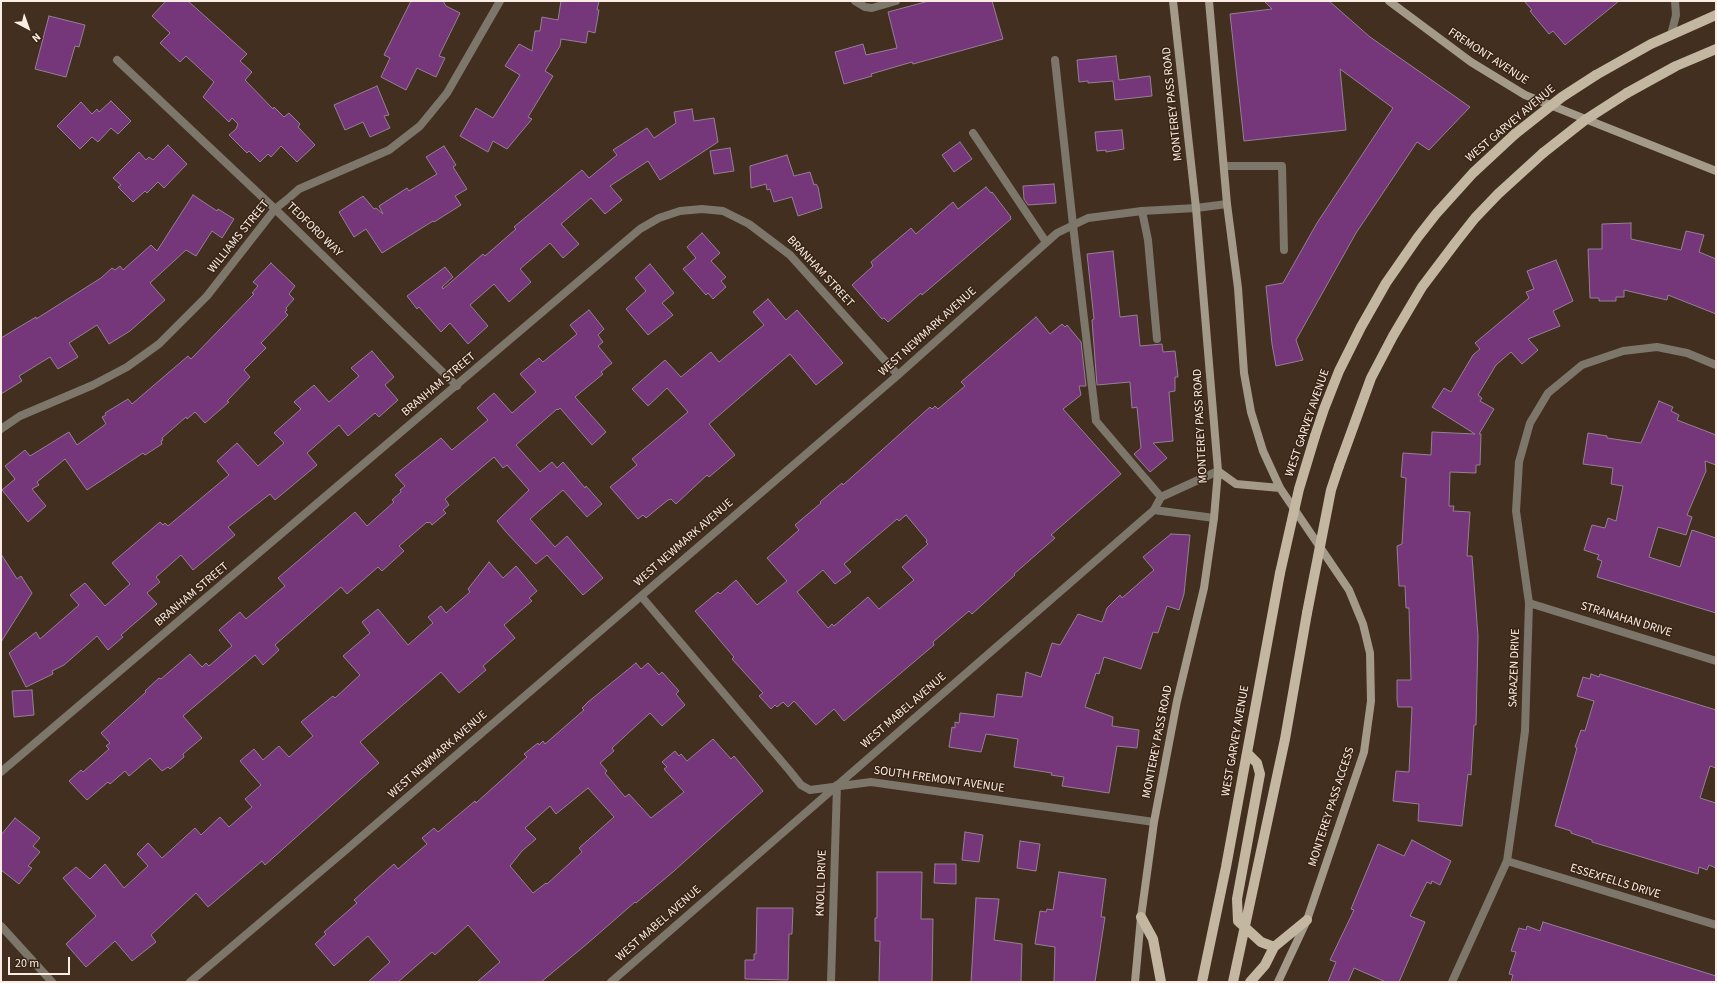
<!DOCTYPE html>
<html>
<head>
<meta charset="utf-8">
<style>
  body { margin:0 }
  #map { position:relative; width:1717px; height:983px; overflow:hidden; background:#432f1f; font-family:"Source Sans 3",sans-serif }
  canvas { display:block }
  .frame { position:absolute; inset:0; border:2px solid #fbede4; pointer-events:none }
  .north { position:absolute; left:8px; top:8px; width:40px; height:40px; -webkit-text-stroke:3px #392515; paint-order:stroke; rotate:139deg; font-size:11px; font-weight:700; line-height:16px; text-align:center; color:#fbede4 }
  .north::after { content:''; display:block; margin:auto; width:14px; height:18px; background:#fbede4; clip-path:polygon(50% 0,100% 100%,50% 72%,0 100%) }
  .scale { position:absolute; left:8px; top:957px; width:62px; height:18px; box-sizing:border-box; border:2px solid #fbede4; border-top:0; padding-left:5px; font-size:12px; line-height:14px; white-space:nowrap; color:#fbede4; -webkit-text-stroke:3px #392515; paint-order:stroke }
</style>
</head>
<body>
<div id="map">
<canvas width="1717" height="983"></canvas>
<div class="frame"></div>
<div class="north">N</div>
<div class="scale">20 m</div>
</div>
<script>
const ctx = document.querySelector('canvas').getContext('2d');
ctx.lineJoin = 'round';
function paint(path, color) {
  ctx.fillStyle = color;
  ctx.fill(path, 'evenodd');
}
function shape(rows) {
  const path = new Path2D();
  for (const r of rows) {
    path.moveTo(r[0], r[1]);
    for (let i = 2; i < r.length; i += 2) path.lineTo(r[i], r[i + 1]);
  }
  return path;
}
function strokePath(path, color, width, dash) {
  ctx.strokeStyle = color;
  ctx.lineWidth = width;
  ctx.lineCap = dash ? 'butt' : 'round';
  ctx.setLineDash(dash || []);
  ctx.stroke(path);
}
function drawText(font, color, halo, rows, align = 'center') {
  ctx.font = font + ' "Source Sans 3",sans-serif';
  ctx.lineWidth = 3;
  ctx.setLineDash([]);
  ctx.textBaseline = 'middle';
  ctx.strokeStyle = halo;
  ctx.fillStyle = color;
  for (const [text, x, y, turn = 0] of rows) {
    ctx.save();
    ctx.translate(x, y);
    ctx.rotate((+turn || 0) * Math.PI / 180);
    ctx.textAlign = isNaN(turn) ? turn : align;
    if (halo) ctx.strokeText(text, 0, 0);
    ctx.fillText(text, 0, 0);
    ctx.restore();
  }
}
const building = shape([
  [166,1,188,1,247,54,240,61,252,72,245,80,273,109,274,107,284,117,289,113,300,124,298,127,315,145,297,162,281,146,271,157,268,154,260,162,249,151,247,153,229,135,236,129,238,124,232,118,229,122,203,97,214,82,186,56,180,62,160,43,170,33,152,16,166,1],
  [411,1,443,1,446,6,460,13,439,56,445,58,436,77,417,68,406,90,381,77,390,58,384,55,411,1],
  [561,1,599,1,597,10,599,10,595,33,588,31,586,43,561,39,560,46,545,71,553,76,528,117,532,119,507,149,493,141,488,152,460,136,476,108,493,118,520,75,505,66,519,44,532,51,535,31,540,31,542,17,558,20,561,1],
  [929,1,992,1,1003,39,913,64,912,62,871,74,872,76,844,84,835,52,863,44,866,55,897,48,888,12,929,1],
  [1264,1,1329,1,1370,37,1470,107,1429,150,1417,142,1356,233,1296,340,1303,360,1276,366,1272,344,1266,286,1283,283,1317,223,1393,108,1340,69,1346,130,1244,141,1230,14,1272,9,1264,1],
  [1524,1,1619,1,1565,45,1553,31,1549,34,1530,11,1532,10,1524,1],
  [49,16,85,25,79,47,75,46,66,77,35,69,49,16],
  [1116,56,1119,80,1150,76,1152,96,1115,100,1113,81,1088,83,1088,81,1079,82,1077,60,1116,56],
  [377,86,389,115,384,116,390,128,370,137,363,122,345,130,334,105,377,86],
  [111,101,131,121,118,134,111,128,98,142,92,137,80,149,57,126,81,102,92,114,97,109,99,112,111,101],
  [692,109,694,121,714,118,718,142,660,180,648,161,610,186,622,200,605,214,591,198,561,224,579,244,563,258,550,243,520,269,531,282,509,302,494,284,470,305,488,326,468,344,450,323,441,332,419,307,417,309,407,296,445,267,453,277,442,287,443,289,483,254,485,256,516,229,514,227,582,170,589,178,617,155,613,150,647,128,654,138,676,123,674,112,692,109],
  [1122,130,1124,149,1106,152,1106,150,1097,151,1095,132,1122,130],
  [960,142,972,159,954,172,942,155,960,142],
  [168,145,187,164,164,188,158,182,147,193,145,191,133,202,118,187,121,185,113,178,139,152,146,160,149,157,153,160,168,145],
  [444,146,456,165,453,167,467,189,455,196,461,205,434,222,433,221,382,253,366,229,354,237,339,212,363,196,374,209,376,208,383,214,379,206,407,188,409,191,437,174,426,157,444,146],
  [730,148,734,171,714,174,710,151,730,148],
  [787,155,794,176,810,172,814,185,816,184,818,187,822,208,798,216,792,197,774,202,770,189,767,190,766,184,751,188,750,166,787,155],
  [1054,184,1056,203,1028,205,1024,199,1023,186,1054,184],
  [986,187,991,193,992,192,1011,217,1010,217,1011,219,922,295,921,293,888,322,884,318,882,319,852,285,873,266,871,262,911,228,916,234,953,202,958,209,986,187],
  [193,195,217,211,218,209,234,219,222,238,212,231,196,256,186,250,150,283,165,300,130,331,109,344,97,325,69,343,78,357,58,369,50,357,19,376,22,381,1,394,1,338,36,317,36,319,101,278,112,268,115,270,120,266,123,270,151,245,157,251,193,195],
  [1631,223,1631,239,1681,250,1686,231,1704,235,1699,252,1716,259,1716,314,1668,295,1667,300,1624,290,1624,297,1616,297,1616,301,1599,301,1599,298,1590,298,1588,249,1602,249,1602,224,1631,223],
  [702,233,720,253,711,261,726,277,721,281,726,287,713,299,708,293,706,295,683,269,696,258,687,247,702,233],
  [1113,251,1120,317,1137,315,1140,346,1162,344,1163,352,1175,351,1178,377,1175,377,1175,391,1169,392,1173,441,1153,443,1167,458,1150,472,1134,454,1141,448,1137,407,1132,408,1130,382,1097,385,1092,320,1094,319,1087,254,1113,251],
  [1556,260,1573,301,1553,311,1560,326,1528,339,1538,350,1522,364,1511,352,1496,365,1478,395,1482,398,1480,401,1494,409,1479,434,1481,434,1480,465,1476,465,1476,473,1450,472,1449,506,1454,506,1453,511,1470,512,1467,556,1472,556,1478,636,1476,725,1474,725,1471,775,1468,774,1462,826,1418,821,1419,804,1393,801,1396,771,1409,772,1412,707,1398,707,1397,699,1397,680,1411,680,1409,608,1406,608,1405,586,1399,586,1397,546,1402,544,1406,478,1401,477,1403,453,1431,455,1432,432,1475,434,1432,407,1444,388,1451,392,1473,355,1480,349,1475,343,1529,298,1526,292,1534,289,1527,271,1556,260],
  [271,263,295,286,289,294,294,299,286,308,287,310,285,312,288,315,261,343,266,348,244,370,250,377,227,401,229,402,205,423,195,412,187,419,186,417,162,438,163,440,161,441,162,444,145,455,143,453,87,490,65,459,37,482,39,485,32,489,46,506,28,522,2,490,15,479,5,466,25,450,30,456,69,432,77,445,106,424,102,417,106,415,105,413,128,399,132,404,188,356,191,359,254,294,252,293,258,286,253,282,271,263],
  [650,264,674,293,662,303,673,315,648,335,626,309,646,291,635,278,650,264],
  [768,299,786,320,797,310,843,363,816,385,790,354,709,424,735,455,709,477,707,475,676,504,671,499,668,500,646,518,643,515,638,519,610,487,637,465,632,459,688,412,667,388,648,406,632,389,665,360,681,377,711,352,719,362,764,325,753,312,768,299],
  [589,310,604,329,598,335,603,342,598,346,612,363,601,372,603,374,575,397,606,432,592,445,560,408,558,410,557,409,516,445,540,472,552,462,557,468,563,462,585,488,586,486,602,504,587,517,563,490,530,519,555,547,567,536,603,578,583,595,547,555,536,564,506,532,497,521,529,490,507,465,503,468,494,457,445,499,449,505,443,510,446,513,432,525,430,522,428,523,427,522,399,546,404,551,382,571,378,567,347,594,341,587,275,645,279,650,263,665,255,655,183,716,202,738,183,754,184,757,170,769,168,767,162,771,150,758,129,776,125,771,110,784,108,782,87,800,69,781,81,770,83,772,109,749,106,746,110,743,101,733,146,692,145,691,159,678,161,679,190,654,202,667,206,663,209,666,232,646,219,630,240,612,246,619,285,586,278,578,355,512,367,526,394,502,392,500,401,492,400,490,405,486,395,475,441,438,452,450,488,420,477,408,494,393,512,413,536,392,520,374,539,358,543,362,577,334,570,325,589,310],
  [1036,317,1050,334,1062,324,1065,327,1067,325,1081,342,1086,386,1079,386,1081,395,1063,409,1121,474,1051,535,1055,538,1014,574,1015,575,994,594,972,614,969,611,933,642,934,645,844,721,834,709,816,725,794,701,788,707,783,702,777,707,775,705,771,709,759,696,763,693,732,659,734,657,695,611,718,592,720,594,736,580,757,605,787,581,767,558,799,530,795,525,821,503,820,502,842,483,843,485,930,407,932,409,935,406,938,409,965,386,961,382,1036,317],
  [906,515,927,540,926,542,928,544,902,567,914,580,879,609,868,597,834,626,832,624,828,628,797,592,823,570,835,584,851,572,844,564,897,519,899,521,906,515],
  [372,351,394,377,385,385,398,400,379,417,375,413,348,436,339,425,307,453,317,465,275,500,270,494,228,527,235,535,193,570,181,555,156,577,160,582,147,593,157,604,121,635,123,637,108,650,97,636,64,665,52,671,53,674,26,687,9,653,36,632,40,639,79,605,70,595,85,583,105,606,130,584,112,563,160,522,163,525,165,523,168,526,229,475,217,461,237,443,258,466,284,443,274,433,301,409,294,402,314,385,329,402,359,376,351,368,372,351],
  [1659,401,1673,407,1671,411,1679,415,1677,420,1716,435,1716,465,1705,461,1706,471,1687,515,1692,517,1686,535,1658,527,1649,557,1680,567,1692,530,1716,538,1716,613,1597,577,1602,561,1597,559,1599,555,1584,550,1592,525,1605,528,1608,518,1616,521,1623,486,1611,484,1613,468,1583,464,1588,433,1607,436,1607,438,1641,443,1659,401],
  [1171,534,1190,535,1184,594,1179,610,1167,606,1158,633,1153,632,1141,669,1104,657,1099,674,1096,673,1085,707,1113,717,1112,726,1139,730,1137,748,1117,746,1109,793,1062,786,1064,777,1051,775,1052,773,1014,767,1018,739,986,734,981,752,949,747,952,727,955,728,955,722,959,723,960,713,994,717,997,694,1022,697,1026,672,1041,677,1052,643,1060,645,1078,614,1102,622,1107,608,1120,595,1122,598,1154,570,1143,557,1171,534],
  [1,554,17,579,21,576,32,593,1,642,1,554],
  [489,562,503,578,516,566,537,591,529,598,532,601,504,625,515,638,483,666,486,670,459,693,441,672,360,742,379,763,265,865,262,861,208,907,196,893,151,935,156,942,132,961,115,941,86,967,66,944,96,916,63,878,76,867,90,879,105,864,124,888,148,866,137,854,148,843,162,858,195,828,201,835,220,817,229,827,252,807,245,799,261,785,240,761,254,749,263,760,279,746,289,757,313,736,301,722,333,696,335,698,360,675,343,656,370,633,362,622,378,609,408,645,433,623,428,617,441,606,446,613,470,592,468,589,489,562],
  [636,663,641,669,648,663,659,675,662,672,679,691,676,694,685,705,662,726,650,713,612,748,614,751,600,763,607,771,605,773,625,797,629,794,651,818,684,792,664,769,667,767,662,762,675,751,679,756,681,754,687,761,713,739,731,759,734,756,763,791,674,871,636,903,635,902,588,943,541,982,477,982,500,962,468,925,435,955,432,952,398,982,368,982,390,962,368,936,334,966,315,944,326,934,324,932,357,903,354,900,394,864,398,869,427,844,422,838,434,828,438,832,475,801,476,803,527,757,524,754,538,743,539,745,543,741,545,744,584,710,582,708,588,702,636,663],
  [588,788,614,817,579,848,582,852,547,884,546,883,533,893,510,866,522,851,536,839,525,828,550,806,556,814,588,788],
  [1591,674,1599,677,1600,674,1716,710,1716,768,1710,766,1700,798,1716,803,1716,868,1709,865,1707,870,1699,867,1698,874,1592,842,1592,840,1571,833,1571,831,1555,826,1577,748,1575,747,1581,730,1585,731,1594,701,1577,696,1583,677,1590,679,1591,674],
  [32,690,34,715,14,717,12,691,32,690],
  [15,818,40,838,33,846,40,852,28,866,32,868,19,884,1,870,1,835,15,818],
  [965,832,983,835,979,862,962,860,965,832],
  [1412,840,1451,861,1440,885,1432,881,1431,884,1427,882,1410,916,1425,922,1399,982,1386,982,1354,968,1348,982,1328,982,1336,962,1330,960,1354,910,1351,909,1378,844,1404,856,1412,840],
  [1020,841,1040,844,1036,871,1017,868,1020,841],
  [935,864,956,864,956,884,934,883,935,864],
  [877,872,922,872,921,919,933,919,932,982,879,982,880,941,875,941,875,918,877,918,877,872],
  [1059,872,1106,879,1101,917,1105,917,1095,982,1054,982,1055,947,1035,944,1040,911,1046,912,1047,909,1053,910,1059,872],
  [976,898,999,899,994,940,1022,944,1021,982,971,982,976,898],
  [757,908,793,908,792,934,789,934,788,980,745,979,745,960,754,960,754,954,756,954,757,908],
  [1543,922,1716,976,1716,982,1511,982,1513,975,1509,974,1516,952,1511,951,1519,928,1526,930,1527,926,1540,931,1543,922]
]);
const service = shape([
  [855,1,865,7,872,8,896,1],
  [1055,60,1073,225,1096,421,1161,497],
  [973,133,1046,242],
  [1224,166,1282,166,1284,250],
  [1142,211,1148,240,1157,339]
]);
const minor = shape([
  [117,60,275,209,457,386],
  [1,429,20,416,93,385,127,367,159,344,207,296,275,209,290,197,299,189,389,150,420,126,447,93,500,1],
  [1154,510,1214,518],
  [641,596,789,770,801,785,810,790,871,782,1154,822],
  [1529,603,1716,661],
  [1,772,640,229,659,218,680,211,702,209,723,211,749,224,790,255,898,375],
  [1507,861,1716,925],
  [1,926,52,982],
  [190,982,347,849,898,375,1057,233,1088,218,1142,211,1196,208,1227,204],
  [611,982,1154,510,1161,497,1218,471],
  [831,982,837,785],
  [1452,982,1507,861,1515,806,1525,731,1529,603,1516,511,1519,462,1530,423,1548,393,1582,365,1623,351,1657,347,1687,353,1716,365]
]);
const tertiary = shape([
  [1671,35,1676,15,1675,1]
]);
const secondary = shape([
  [1209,1,1227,204,1238,288,1244,373,1251,412,1263,451,1280,488,1349,590,1363,624,1370,653,1371,701,1364,752,1307,920,1278,982],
  [1389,1,1471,62,1525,95,1716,171],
  [1218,471,1236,484,1280,488],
  [1135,982,1141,917,1154,822,1177,701,1204,588,1214,518,1218,471,1196,208,1173,1]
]);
const primary = shape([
  [1596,75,1651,44,1716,15],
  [1627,93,1676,66,1716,49],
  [1315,436,1324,409,1339,371,1361,327,1386,283,1418,237,1436,214,1473,173,1515,134],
  [1339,466,1371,378,1393,336,1422,287,1456,242,1475,218,1498,194,1543,153],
  [1247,753,1257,763,1260,774,1237,899,1238,921,1261,942,1274,947,1307,920],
  [1141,917,1153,939,1161,982],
  [1202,982,1226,867,1280,573],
  [1233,982,1285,739,1307,613],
  [1250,982,1265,965,1274,947]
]);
const primaryBridge = shape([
  [1515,134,1562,97,1596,75],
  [1543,153,1585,120,1627,93],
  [1280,573,1299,489,1315,436],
  [1307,613,1331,490,1339,466]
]);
const streetNames = [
  ["FREMONT AVENUE",1488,57,33],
  ["MONTEREY PASS ROAD",1173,104,-96],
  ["WEST GARVEY AVENUE",1511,124,-40],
  ["TEDFORD WAY",314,230,44],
  ["WILLIAMS STREET",239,237,-51],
  ["BRANHAM STREET",820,272,47],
  ["WEST NEWMARK AVENUE",928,332,-42],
  ["BRANHAM STREET",439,385,-40],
  ["WEST GARVEY AVENUE",1308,423,-71],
  ["MONTEREY PASS ROAD",1201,426,-93],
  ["WEST NEWMARK AVENUE",684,543,-41],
  ["BRANHAM STREET",192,595,-40],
  ["STRANAHAN DRIVE",1626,620,17],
  ["SARAZEN DRIVE",1515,668,-88],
  ["WEST MABEL AVENUE",904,711,-41],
  ["WEST GARVEY AVENUE",1236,741,-80],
  ["MONTEREY PASS ROAD",1158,742,-79],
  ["WEST NEWMARK AVENUE",438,755,-41],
  ["SOUTH FREMONT AVENUE",939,780,8],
  ["MONTEREY PASS ACCESS",1332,807,-72],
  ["ESSEXFELLS DRIVE",1615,882,17],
  ["KNOLL DRIVE",822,883,-88],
  ["WEST MABEL AVENUE",659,924,-41]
];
paint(building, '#75367a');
strokePath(building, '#948095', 1);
strokePath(service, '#7c766b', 8);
strokePath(minor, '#7c766b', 8);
strokePath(tertiary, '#7c766b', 8);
strokePath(secondary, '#a49a89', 8);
strokePath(primary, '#c4b7a1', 10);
strokePath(primaryBridge, '#c4b7a1', 10);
drawText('12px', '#fbede4', '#392515', streetNames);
</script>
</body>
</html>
